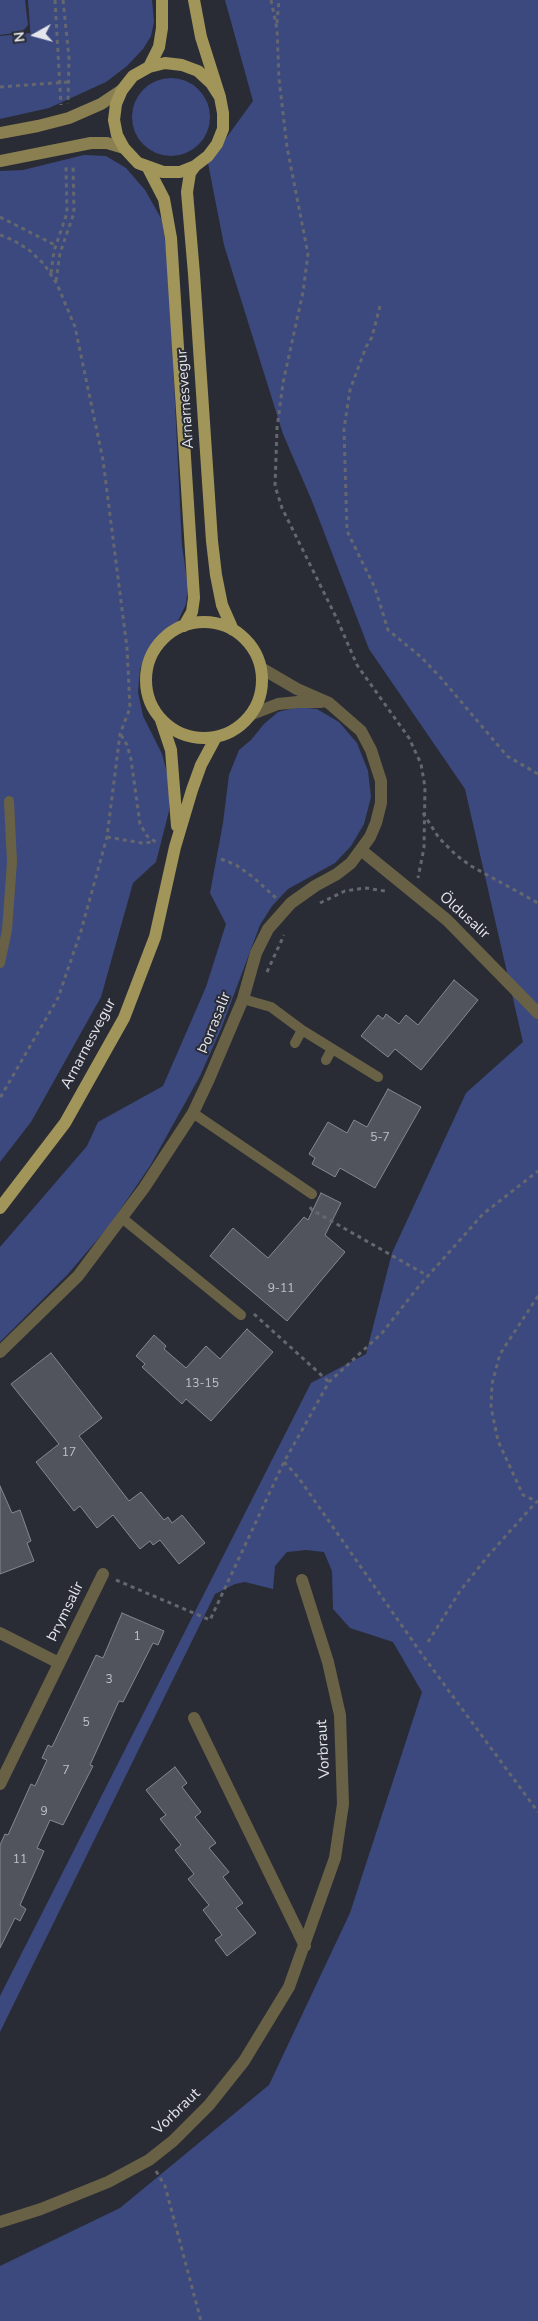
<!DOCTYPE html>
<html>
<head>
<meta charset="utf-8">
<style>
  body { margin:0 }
  #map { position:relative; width:538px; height:2321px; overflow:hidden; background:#2a2c35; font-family:"Nunito Sans",sans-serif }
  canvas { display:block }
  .north { position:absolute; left:10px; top:10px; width:50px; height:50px; -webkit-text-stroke:4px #2a2c35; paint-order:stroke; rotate:263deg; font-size:14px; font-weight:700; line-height:20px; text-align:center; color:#e4e6eb }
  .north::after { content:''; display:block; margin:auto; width:18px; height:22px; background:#e4e6eb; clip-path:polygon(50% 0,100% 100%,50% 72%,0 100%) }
</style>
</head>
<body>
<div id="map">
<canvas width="538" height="2321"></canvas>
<div class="north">N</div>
</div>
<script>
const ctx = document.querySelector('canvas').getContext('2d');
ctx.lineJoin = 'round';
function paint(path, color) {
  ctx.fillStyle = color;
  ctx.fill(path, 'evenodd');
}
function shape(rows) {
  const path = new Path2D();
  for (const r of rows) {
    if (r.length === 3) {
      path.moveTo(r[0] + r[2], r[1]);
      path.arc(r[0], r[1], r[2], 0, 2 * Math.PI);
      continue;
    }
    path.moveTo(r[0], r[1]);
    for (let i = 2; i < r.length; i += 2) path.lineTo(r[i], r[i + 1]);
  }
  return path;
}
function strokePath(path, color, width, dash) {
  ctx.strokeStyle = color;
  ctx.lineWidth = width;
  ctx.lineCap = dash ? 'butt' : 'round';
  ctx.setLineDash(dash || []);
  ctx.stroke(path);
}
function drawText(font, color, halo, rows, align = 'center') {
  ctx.font = font + ' "Nunito Sans",sans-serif';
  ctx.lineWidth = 4;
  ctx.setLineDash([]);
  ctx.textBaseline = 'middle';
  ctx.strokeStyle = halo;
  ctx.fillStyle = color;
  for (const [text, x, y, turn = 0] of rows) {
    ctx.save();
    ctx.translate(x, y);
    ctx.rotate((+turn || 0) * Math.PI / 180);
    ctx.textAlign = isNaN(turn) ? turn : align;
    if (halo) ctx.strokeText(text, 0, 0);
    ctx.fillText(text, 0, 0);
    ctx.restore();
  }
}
const green = shape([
  [0,0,25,0,28,25,22,32,0,35],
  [28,0,152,0,154,22,151,36,143,49,127,66,106,82,49,108,0,119,0,36,30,33,31,40],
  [225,0,538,0,538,2321,0,2321,0,2266,120,2208,269,2085,350,1913,422,1692,393,1642,350,1628,333,1609,332,1571,324,1552,306,1550,287,1552,275,1566,273,1589,245,1582,235,1584,215,1594,0,2032,0,1996,311,1383,366,1354,392,1253,466,1093,523,1042,465,789,369,649,312,501,283,434,224,245,208,163,253,101],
  [171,117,39],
  [84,155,106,156,126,168,145,190,162,220,168,261,182,546,188,586,186,604,177,623,148,650,140,669,138,692,143,716,162,754,169,780,169,811,156,862,133,883,101,997,31,1122,0,1162,0,171,23,170],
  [298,707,317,709,339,722,357,743,368,771,371,797,364,824,351,846,335,863,288,889,272,906,260,925,221,1029,200,1076,150,1166,109,1226,68,1274,0,1342,0,1247,87,1146,98,1122,163,1086,206,987,226,924,210,893,223,823,229,775,239,750,251,740,264,724,278,712]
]);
const building = shape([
  [454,980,478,1000,421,1070,395,1049,388,1057,361,1036,378,1015,383,1019,386,1014,399,1024,406,1015,418,1025,454,980],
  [388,1089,421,1107,375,1188,340,1168,335,1177,312,1164,315,1158,309,1154,328,1122,347,1133,354,1120,367,1127,388,1089],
  [321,1193,341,1203,325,1235,345,1252,287,1321,210,1256,233,1228,268,1258,304,1217,308,1220,321,1193],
  [247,1329,273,1352,211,1421,186,1399,182,1404,142,1367,145,1364,136,1356,154,1335,166,1346,164,1349,186,1368,206,1346,220,1359,247,1329],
  [51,1353,102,1418,79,1436,129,1501,141,1492,164,1520,168,1517,172,1523,182,1515,205,1543,179,1564,160,1540,153,1545,150,1541,140,1549,113,1515,97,1528,80,1506,74,1511,36,1462,59,1444,11,1384,51,1353],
  [0,1486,12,1513,20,1510,31,1541,27,1543,34,1561,0,1574,0,1486],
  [122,1613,164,1631,158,1645,153,1643,123,1702,119,1701,90,1765,93,1766,63,1825,50,1820,37,1848,44,1851,20,1905,26,1909,20,1921,15,1918,0,1948,0,1845,5,1834,8,1835,31,1784,35,1786,47,1760,42,1758,48,1745,52,1747,96,1655,103,1658,122,1613],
  [175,1767,187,1783,182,1787,201,1812,195,1817,216,1843,209,1848,229,1872,223,1877,243,1903,236,1908,256,1933,227,1956,215,1940,222,1935,203,1910,209,1905,188,1879,194,1874,175,1850,181,1845,160,1819,166,1815,146,1790,175,1767]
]);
const path = shape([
  [55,0,61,105],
  [63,0,69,58,68,104],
  [271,0,277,29,279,79,287,147,308,254,303,292,283,383,277,428,275,486,282,508,337,619,357,665,409,738,421,764,425,787,424,848,418,878],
  [277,23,279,0],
  [0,87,68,82],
  [0,217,55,245],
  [0,235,13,240,29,250,44,264,57,284,75,327,103,460,127,648,130,708,120,734,107,837,81,931,58,998,0,1098],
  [51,273,54,251,67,213,66,167],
  [56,281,60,253,74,213,73,164],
  [380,306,372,337,366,347,350,390,344,429,347,531,375,588,388,630,421,657,441,678,507,756,538,774],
  [121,735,127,745,131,759,140,824,147,836,156,842],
  [423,813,439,838,456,855,471,866,538,903],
  [107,837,142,843,155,842],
  [221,859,236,865,253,877,276,898],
  [320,903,345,891,365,888,385,891],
  [267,972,284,935],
  [310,1207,312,1210,428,1276],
  [538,1296,500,1354,492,1384,491,1407,498,1441,523,1495,538,1502],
  [254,1314,329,1382],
  [284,1462,298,1477,421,1653,538,1812],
  [116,1580,210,1620,284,1462,329,1382,382,1333,419,1286,483,1214,538,1171],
  [428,1642,460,1591,488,1556,536,1502],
  [156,2171,165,2186,201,2321]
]);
const service = shape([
  [0,963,7,930,12,862,9,801],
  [243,999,271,1007,302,1030,378,1077],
  [295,1043,302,1030],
  [326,1060,332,1049],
  [193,1113,312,1194],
  [122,1218,241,1315]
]);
const minor = shape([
  [252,714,278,704,298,702,321,702],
  [361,850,447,920,538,1013],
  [0,1352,78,1276,144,1188,193,1113,209,1079,243,999,256,953,268,929,291,903,315,886,337,874,351,863,370,837,376,823,381,803,381,781,371,750,361,731,329,703,297,689,261,668],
  [0,1633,59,1663],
  [194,1718,305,1946],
  [0,1784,103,1574],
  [0,2222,41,2209,108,2182,149,2160,173,2141,209,2105,244,2061,289,1987,335,1858,343,1804,340,1715,328,1662,302,1580]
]);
const secondary = shape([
  [0,133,38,126,69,118,101,104,122,90],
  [0,161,91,143,107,143,124,148]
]);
const primary = shape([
  [194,0,201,37,220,97,223,113,223,129,217,144,208,156,195,166,180,172,163,172,138,163,124,148,117,135,114,120,116,104,122,90,133,76,149,67,165,63,182,65,198,71,211,83,220,97],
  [149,67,159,47,162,28,162,0],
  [195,166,190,173,187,192,194,274,212,541,216,575,222,605,233,630],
  [148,168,164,199,171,238,194,598,192,612,184,626],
  [204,680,58],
  [161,720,171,750,177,826],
  [0,1208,65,1123,124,1018,155,937,175,847,192,790,201,765,216,737]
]);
const numberNames = [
  ["5-7",380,1138],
  ["9-11",281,1289],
  ["13-15",202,1384],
  ["17",69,1453],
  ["1",137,1637],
  ["3",109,1680],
  ["5",86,1723],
  ["7",66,1771],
  ["9",44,1812],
  ["11",20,1860]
];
const streetNames = [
  ["Arnarnesvegur",186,399,-94],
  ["Öldusalir",464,916,42],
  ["Þorrasalir",215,1023,-68],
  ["Arnarnesvegur",89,1044,-62],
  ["Þrymsalir",66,1612,-64],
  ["Vorbraut",324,1749,-93],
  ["Vorbraut",177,2112,-44]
];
paint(green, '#3c497f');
paint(building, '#51545d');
strokePath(building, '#858893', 1);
strokePath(path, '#65676f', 3, [4, 4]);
strokePath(service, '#686145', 10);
strokePath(minor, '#686145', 12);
strokePath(secondary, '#897f51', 12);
strokePath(primary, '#a29559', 12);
drawText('12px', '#bfc2c8', null, numberNames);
drawText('15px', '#e4e6eb', '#2a2c35', streetNames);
</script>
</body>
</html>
